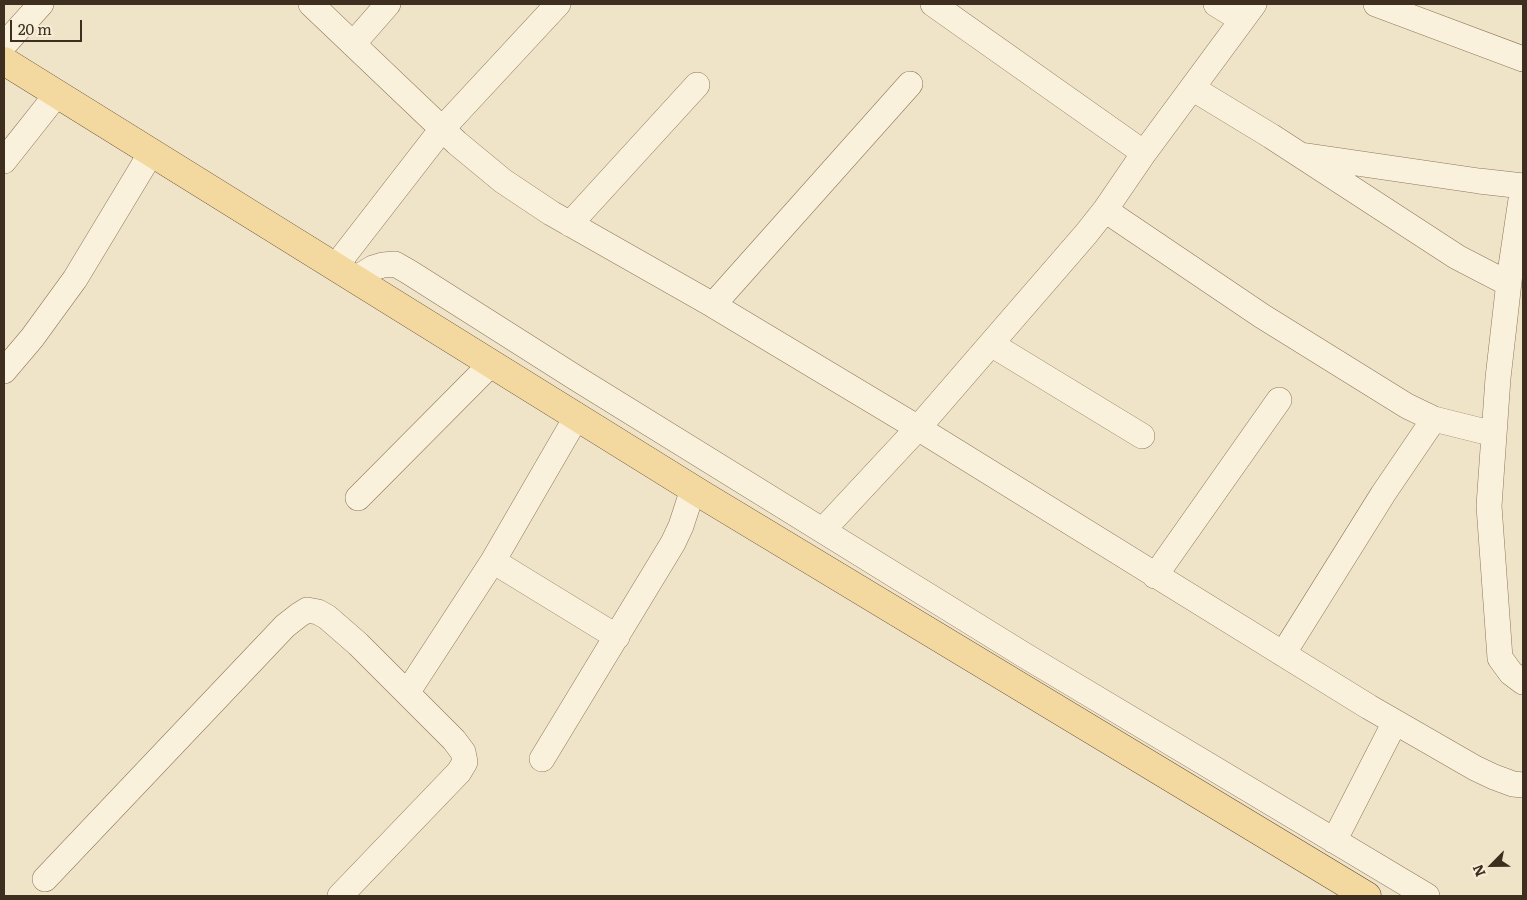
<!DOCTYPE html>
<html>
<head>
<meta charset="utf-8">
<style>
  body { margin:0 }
  #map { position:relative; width:1527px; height:900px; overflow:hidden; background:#f0e4c8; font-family:Literata,serif }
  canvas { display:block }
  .frame { position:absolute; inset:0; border:5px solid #3d2e20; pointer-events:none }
  .north { position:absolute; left:1467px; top:840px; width:50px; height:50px; -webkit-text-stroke:4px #f7eed8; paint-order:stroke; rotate:247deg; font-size:14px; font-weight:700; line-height:20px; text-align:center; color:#3d2e20 }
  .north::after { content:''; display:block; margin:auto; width:18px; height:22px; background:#3d2e20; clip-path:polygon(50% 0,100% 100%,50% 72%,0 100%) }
  .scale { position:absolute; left:10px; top:20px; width:72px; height:22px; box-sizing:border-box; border:2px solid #3d2e20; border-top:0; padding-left:6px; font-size:15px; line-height:18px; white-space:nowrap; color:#3d2e20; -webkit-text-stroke:4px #f7eed8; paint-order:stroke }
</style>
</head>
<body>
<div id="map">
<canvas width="1527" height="900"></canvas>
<div class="frame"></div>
<div class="north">N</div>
<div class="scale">20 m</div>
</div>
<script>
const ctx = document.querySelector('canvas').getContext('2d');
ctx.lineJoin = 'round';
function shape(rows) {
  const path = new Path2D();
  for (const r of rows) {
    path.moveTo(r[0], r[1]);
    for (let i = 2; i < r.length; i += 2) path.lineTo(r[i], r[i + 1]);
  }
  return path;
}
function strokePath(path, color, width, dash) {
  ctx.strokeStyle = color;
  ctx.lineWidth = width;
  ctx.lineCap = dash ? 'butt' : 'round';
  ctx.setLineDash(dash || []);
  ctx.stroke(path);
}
const minor = shape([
  [311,4,457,143,503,181,551,213,713,305,918,428,1369,707,1475,768,1494,777,1513,784,1523,785],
  [933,4,1144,153],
  [1216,4,1242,20],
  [1376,4,1523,59],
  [353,44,388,4],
  [4,45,41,4],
  [1192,88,1271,136,1457,257,1509,284],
  [1301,155,1479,181,1523,186,1510,273,1498,378,1489,506,1500,658,1511,673,1523,682],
  [4,161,57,94],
  [1105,210,1262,316,1407,406,1434,419,1494,434],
  [570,224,697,85],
  [335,267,442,129,558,4],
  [355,279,373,268,383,265,395,264,409,272,576,378,1024,655,1427,896],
  [713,305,910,84],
  [991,344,1142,436],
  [4,371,32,338,75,279,151,153],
  [358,498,492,363],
  [823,530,918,428,1086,234,1105,210,1144,153,1254,4],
  [493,561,617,637],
  [1155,576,1279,400],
  [1283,654,1383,494,1434,419],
  [407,693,493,561,577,416],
  [542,759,673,543,681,526,693,489],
  [1334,841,1395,722],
  [45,879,285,626,299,615,307,610,318,612,327,617,358,644,454,740,463,752,465,762,459,772,340,896]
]);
const major = shape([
  [4,61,701,494,1367,896]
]);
strokePath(minor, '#8d765c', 26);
strokePath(major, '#5b4430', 29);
strokePath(minor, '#faf1dc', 25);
strokePath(major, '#f3d9a0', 28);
</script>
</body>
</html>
